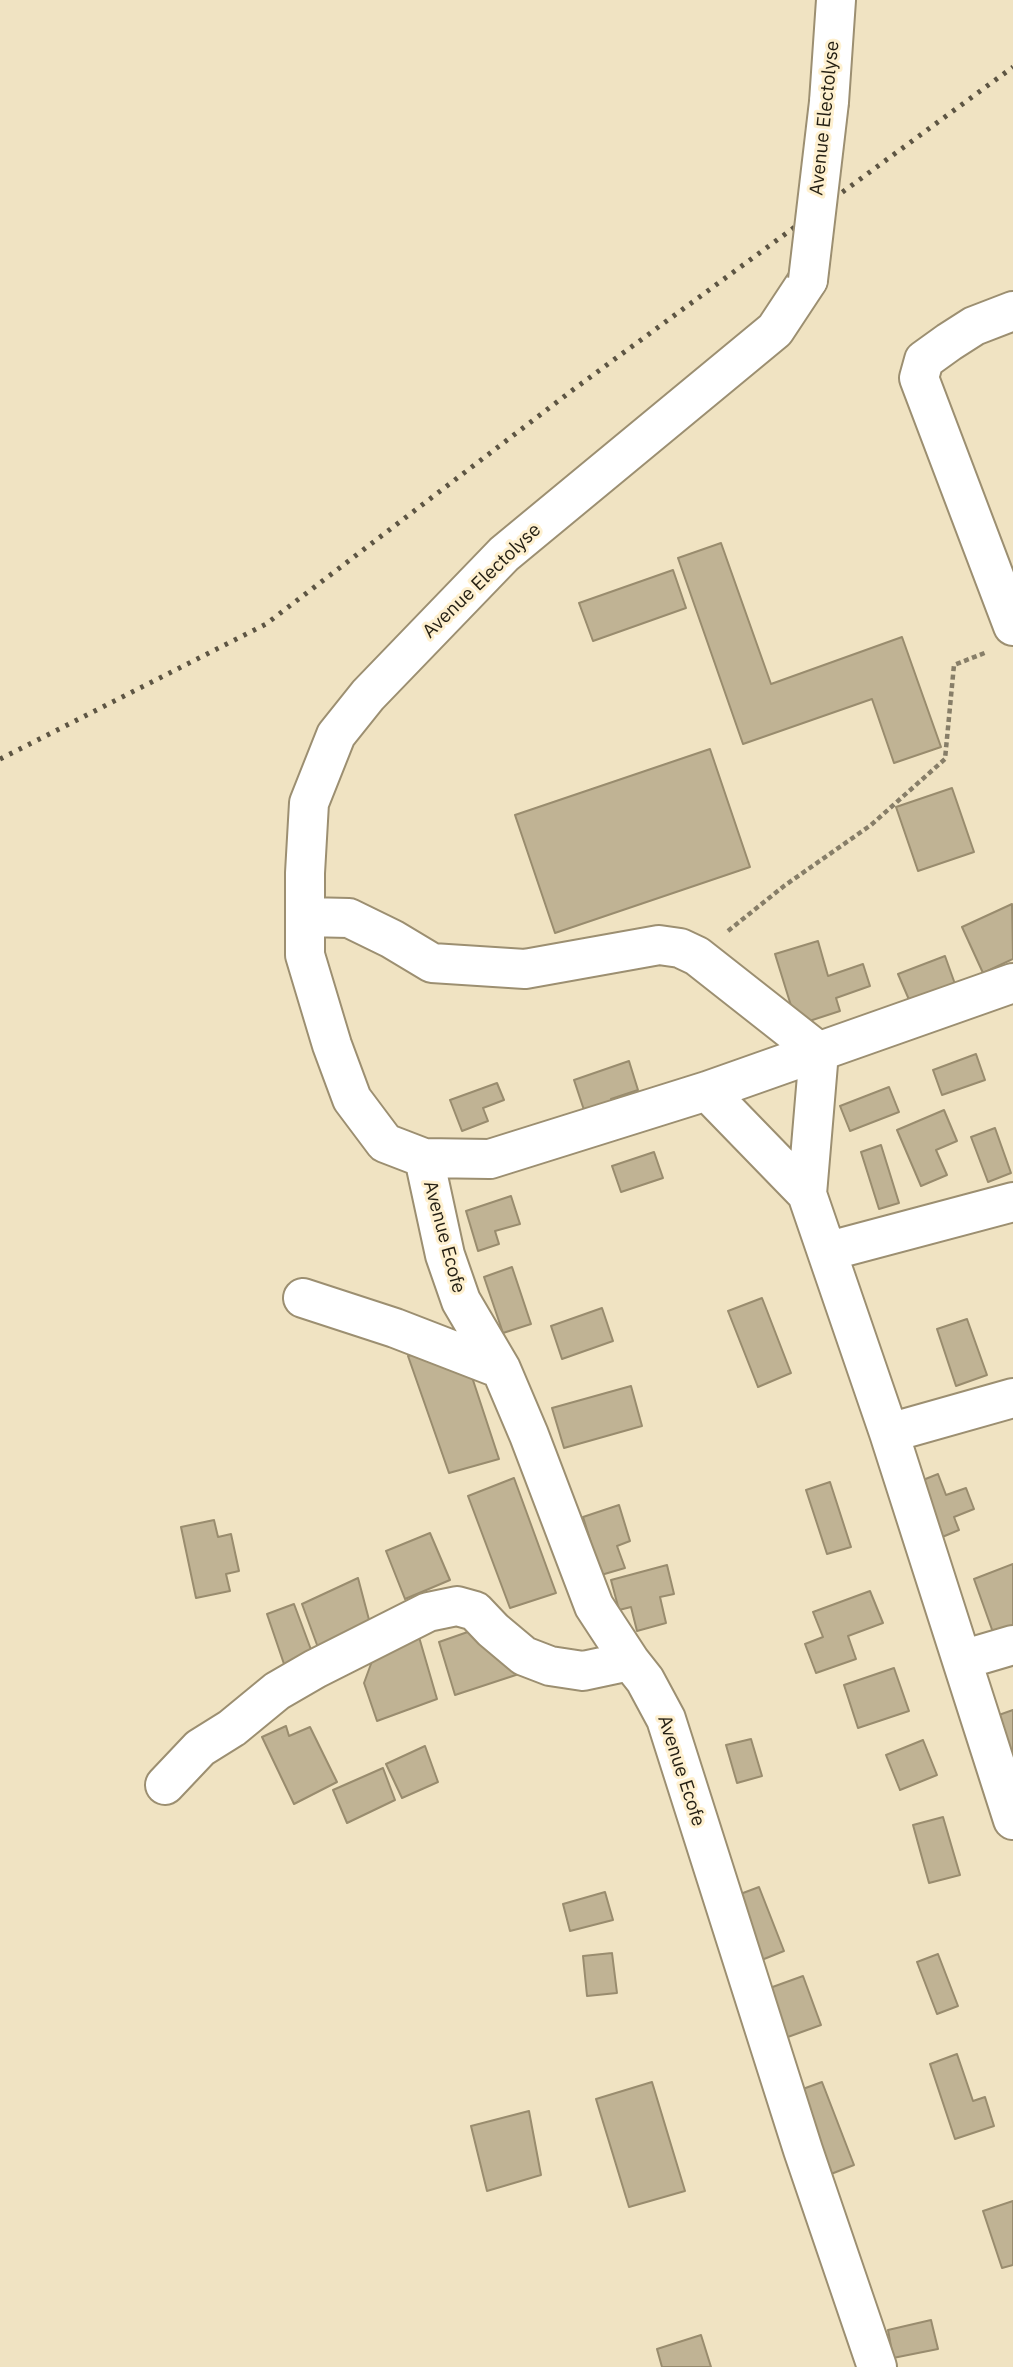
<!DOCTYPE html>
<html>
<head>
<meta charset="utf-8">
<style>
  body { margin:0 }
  canvas { display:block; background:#f0e3c2 }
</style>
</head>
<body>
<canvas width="1013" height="2367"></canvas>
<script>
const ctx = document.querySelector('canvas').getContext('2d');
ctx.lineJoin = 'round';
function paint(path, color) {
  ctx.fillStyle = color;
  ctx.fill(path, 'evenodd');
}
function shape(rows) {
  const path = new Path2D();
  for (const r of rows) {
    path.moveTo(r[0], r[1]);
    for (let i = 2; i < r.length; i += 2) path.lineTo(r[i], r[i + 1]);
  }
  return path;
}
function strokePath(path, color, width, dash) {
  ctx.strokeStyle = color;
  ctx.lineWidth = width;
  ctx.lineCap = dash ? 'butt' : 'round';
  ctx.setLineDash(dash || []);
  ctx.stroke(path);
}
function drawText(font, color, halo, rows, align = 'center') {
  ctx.font = font + ' "IBM Plex Sans",sans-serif';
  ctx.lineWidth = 6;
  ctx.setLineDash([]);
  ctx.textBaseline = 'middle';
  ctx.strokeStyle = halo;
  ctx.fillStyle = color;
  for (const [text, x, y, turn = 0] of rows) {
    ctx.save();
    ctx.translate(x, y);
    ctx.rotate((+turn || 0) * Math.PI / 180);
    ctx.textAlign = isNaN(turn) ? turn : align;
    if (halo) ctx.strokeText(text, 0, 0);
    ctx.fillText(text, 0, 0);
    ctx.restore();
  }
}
const building = shape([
  [721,543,771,684,902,637,941,747,894,763,872,699,743,744,678,558,721,543],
  [673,570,686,608,593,641,579,603,673,570],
  [710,749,750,867,555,933,515,815,710,749],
  [952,788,974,852,918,871,896,807,952,788],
  [1012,904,1013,959,983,973,962,927,1012,904],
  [818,941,828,976,863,964,870,986,836,998,840,1011,797,1025,775,954,818,941],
  [945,956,955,984,910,1002,898,974,945,956],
  [976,1054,985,1080,942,1095,933,1070,976,1054],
  [629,1061,638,1090,611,1099,615,1110,587,1119,574,1080,629,1061],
  [497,1083,504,1100,483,1108,488,1121,462,1131,450,1100,497,1083],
  [889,1087,899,1112,850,1131,840,1106,889,1087],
  [944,1110,957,1141,936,1150,947,1175,921,1186,897,1130,944,1110],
  [995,1128,1011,1173,988,1182,971,1137,995,1128],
  [881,1145,899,1203,879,1209,861,1152,881,1145],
  [654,1152,663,1178,621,1192,612,1166,654,1152],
  [511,1196,520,1224,495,1231,499,1244,478,1251,466,1211,511,1196],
  [512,1267,531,1324,503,1333,484,1277,512,1267],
  [762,1298,791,1373,758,1387,728,1311,762,1298],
  [602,1308,613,1341,562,1359,551,1326,602,1308],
  [967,1319,987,1375,956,1386,937,1329,967,1319],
  [434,1348,470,1371,499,1459,449,1473,408,1356,434,1348],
  [631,1386,642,1426,564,1448,552,1408,631,1386],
  [938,1474,946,1495,966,1488,974,1509,954,1517,959,1530,935,1540,913,1484,938,1474],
  [514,1478,556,1593,510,1608,468,1496,514,1478],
  [830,1482,851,1547,827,1554,806,1490,830,1482],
  [619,1505,630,1541,617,1546,625,1568,601,1575,583,1517,619,1505],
  [214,1520,218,1537,231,1534,239,1571,226,1574,230,1591,196,1598,181,1527,214,1520],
  [430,1533,450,1580,405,1599,386,1551,430,1533],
  [1013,1564,1013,1632,995,1638,974,1579,1013,1564],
  [667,1565,674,1594,660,1597,666,1623,637,1631,631,1607,619,1610,611,1580,667,1565],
  [358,1578,372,1631,320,1653,302,1604,358,1578],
  [870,1591,883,1623,848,1636,856,1659,816,1673,805,1644,823,1637,813,1612,870,1591],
  [294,1604,313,1655,284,1664,267,1614,294,1604],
  [482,1627,528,1671,455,1695,439,1642,482,1627],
  [419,1637,437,1699,377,1721,364,1683,375,1653,419,1637],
  [894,1668,909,1711,858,1728,844,1685,894,1668],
  [1013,1710,1013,1763,996,1716,1013,1710],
  [286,1726,289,1736,310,1727,337,1782,294,1804,262,1737,286,1726],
  [751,1739,762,1776,737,1783,726,1745,751,1739],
  [923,1740,937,1775,900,1790,886,1755,923,1740],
  [425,1746,438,1782,402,1798,386,1764,425,1746],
  [383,1768,395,1800,347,1823,333,1790,383,1768],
  [943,1817,960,1875,929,1883,913,1825,943,1817],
  [759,1887,784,1951,759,1961,735,1896,759,1887],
  [605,1892,613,1920,570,1931,563,1904,605,1892],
  [612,1953,617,1993,587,1996,583,1956,612,1953],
  [938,1954,958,2006,937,2014,917,1962,938,1954],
  [803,1976,821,2025,785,2038,767,1989,803,1976],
  [957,2054,973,2101,985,2097,994,2126,955,2139,930,2064,957,2054],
  [652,2082,685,2191,629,2207,596,2099,652,2082],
  [822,2082,854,2165,831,2174,800,2090,822,2082],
  [529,2111,541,2175,487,2191,471,2126,529,2111],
  [1013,2201,1013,2265,1002,2268,983,2211,1013,2201],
  [931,2320,938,2349,893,2358,888,2330,931,2320],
  [701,2335,711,2367,662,2367,657,2349,701,2335]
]);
const path = shape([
  [728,931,784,886,871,825,945,759,954,665,987,652]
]);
const minor = shape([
  [829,102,836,0],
  [808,280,775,330,504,554,368,695,336,735,309,803,305,873,305,955,332,1045,352,1099,385,1143,424,1158,490,1159,707,1091,1013,983],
  [1013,311,974,326,949,342,924,360,919,378,1013,626],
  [306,917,349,918,392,939,432,963,525,969,659,945,680,948,697,956,819,1052,807,1194],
  [707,1091,807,1194,889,1433,1013,1820],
  [424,1158,445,1255,461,1301,501,1369,529,1435,594,1606,630,1661,645,1680,666,1719,803,2150,877,2367],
  [829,1251,1013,1202],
  [303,1298,395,1328,501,1369],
  [889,1433,1013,1398],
  [962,1660,1013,1645],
  [165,1785,200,1748,232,1728,277,1691,315,1669,428,1612,457,1606,475,1611,493,1630,524,1656,550,1666,583,1671,630,1661]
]);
const rail = shape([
  [0,759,266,624,574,389,1013,67]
]);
const minorBridge = shape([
  [808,280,829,102]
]);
const streetNames = [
  ["Avenue Electolyse",825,118,-84],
  ["Avenue Electolyse",482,581,-44],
  ["Avenue Ecofe",444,1237,75],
  ["Avenue Ecofe",681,1771,72]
];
paint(building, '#c0b394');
strokePath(building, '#998c6e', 2);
strokePath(minor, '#9c8f71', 42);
strokePath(path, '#877e68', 4.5, [5, 3.5]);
strokePath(minor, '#fff', 38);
strokePath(rail, '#5d5543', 5, [3.5, 7]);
strokePath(minorBridge, '#9c8f71', 42, []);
strokePath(minorBridge, '#fff', 38);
drawText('19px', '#231e12', '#fef0cf', streetNames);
</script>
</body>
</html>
